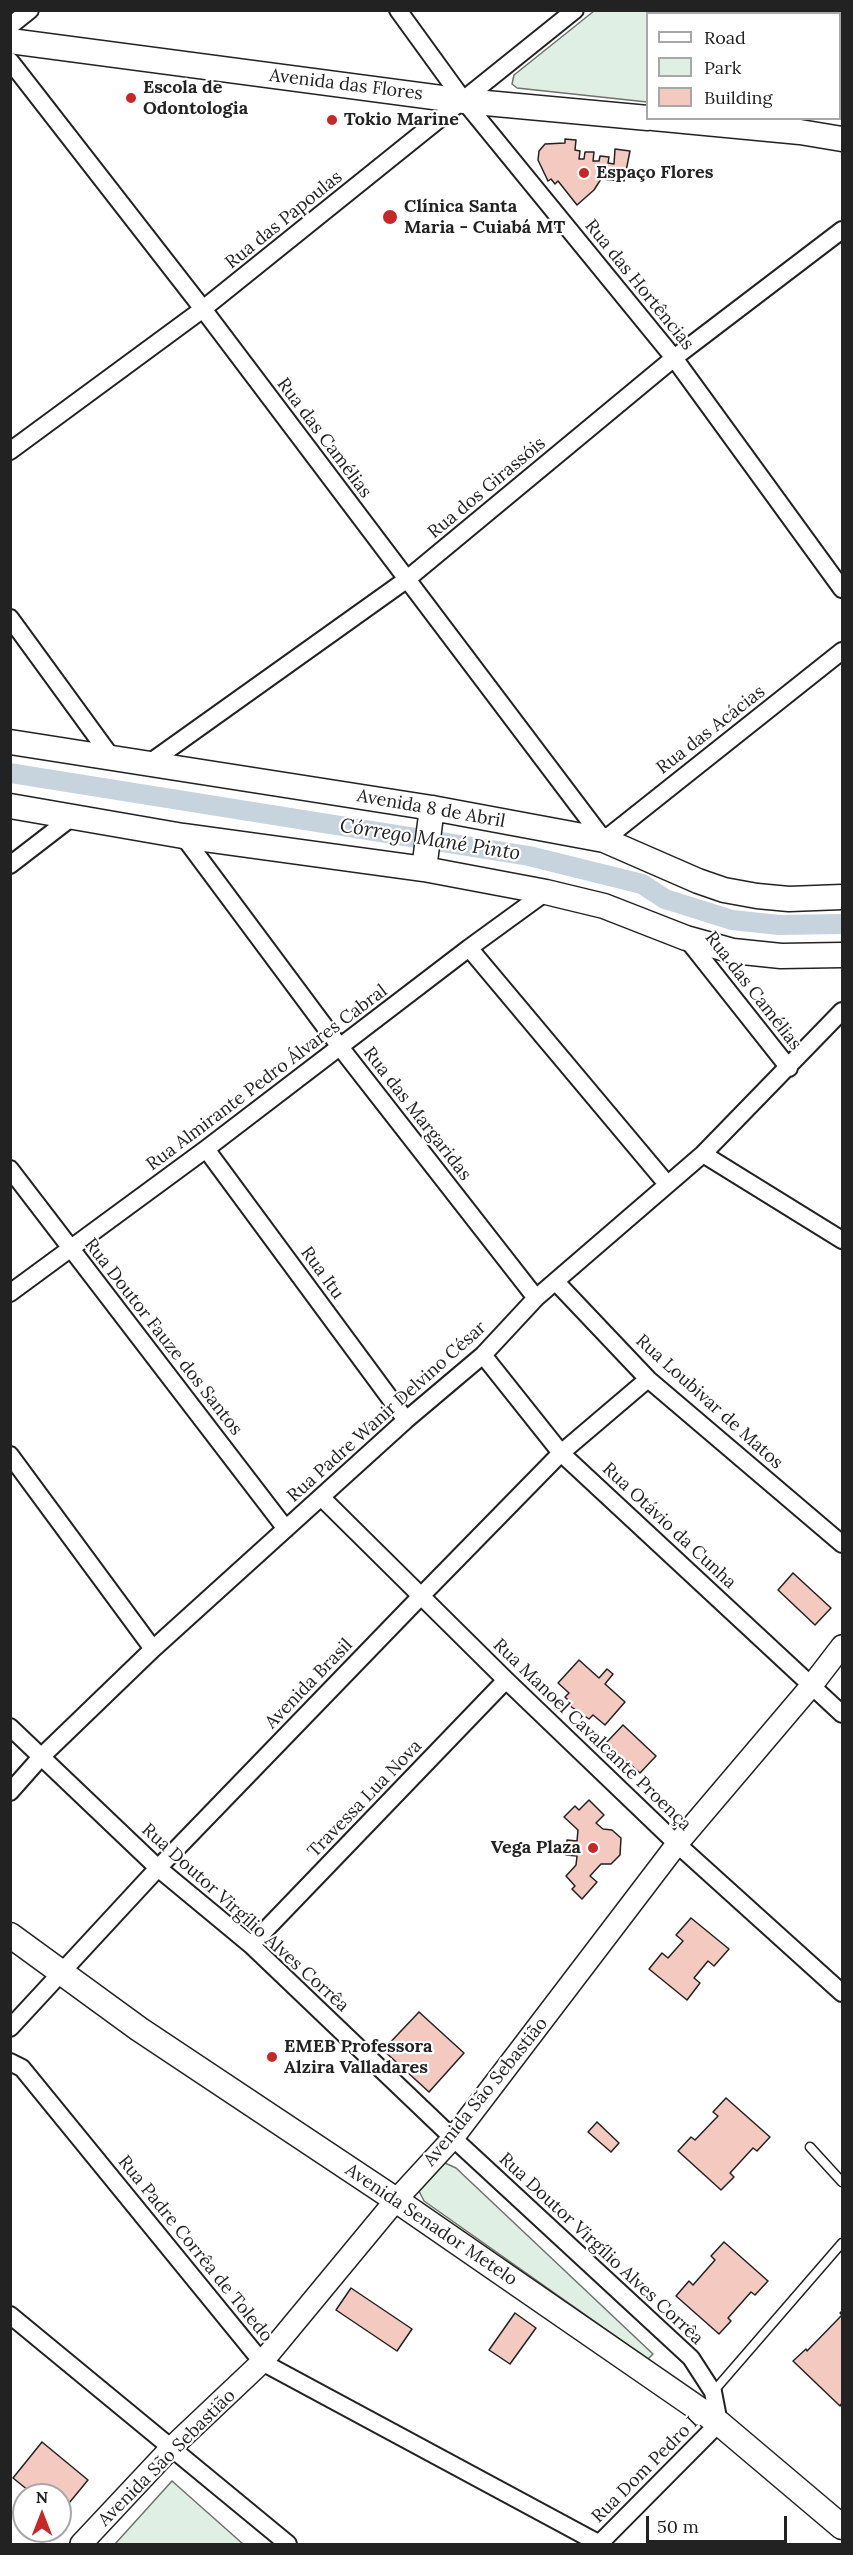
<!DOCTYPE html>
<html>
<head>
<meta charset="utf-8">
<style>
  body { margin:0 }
  #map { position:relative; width:853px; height:2555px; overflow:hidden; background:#fff; font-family:Lora,serif }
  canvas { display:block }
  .frame { position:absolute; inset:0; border:12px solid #222; pointer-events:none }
  .legend { position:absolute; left:646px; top:12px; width:195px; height:108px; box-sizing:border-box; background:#fff; border:2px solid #a7a7a7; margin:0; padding:8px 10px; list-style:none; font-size:18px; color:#222 }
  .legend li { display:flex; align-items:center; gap:12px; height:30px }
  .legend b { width:30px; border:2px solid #a7a7a7 }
  .north { position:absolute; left:12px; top:2483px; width:60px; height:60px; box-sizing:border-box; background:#fff; border:2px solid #a7a7a7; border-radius:50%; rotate:0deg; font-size:16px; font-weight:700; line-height:24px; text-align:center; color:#222 }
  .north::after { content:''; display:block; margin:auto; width:21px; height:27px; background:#c62828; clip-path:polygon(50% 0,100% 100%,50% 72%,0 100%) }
  .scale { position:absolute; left:646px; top:2516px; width:141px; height:27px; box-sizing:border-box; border:3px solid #222; border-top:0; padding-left:8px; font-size:18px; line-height:21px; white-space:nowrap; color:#222; -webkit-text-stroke:4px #fff; paint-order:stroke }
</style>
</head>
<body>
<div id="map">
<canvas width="853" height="2555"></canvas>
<div class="frame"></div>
<ul class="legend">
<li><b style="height:8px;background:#fff"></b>Road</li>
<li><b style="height:16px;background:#e0efe3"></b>Park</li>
<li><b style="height:16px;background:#f3c9c0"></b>Building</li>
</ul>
<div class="north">N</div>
<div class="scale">50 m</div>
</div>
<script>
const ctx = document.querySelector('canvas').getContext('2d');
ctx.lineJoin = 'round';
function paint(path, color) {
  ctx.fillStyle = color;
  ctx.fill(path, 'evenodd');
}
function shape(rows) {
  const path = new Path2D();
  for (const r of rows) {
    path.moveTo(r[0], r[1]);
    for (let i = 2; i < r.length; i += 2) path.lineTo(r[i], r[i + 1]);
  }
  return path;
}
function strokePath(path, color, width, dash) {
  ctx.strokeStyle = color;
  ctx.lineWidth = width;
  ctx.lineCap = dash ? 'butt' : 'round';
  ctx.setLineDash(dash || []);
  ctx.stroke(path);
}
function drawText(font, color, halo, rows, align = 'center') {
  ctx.font = font + ' Lora,serif';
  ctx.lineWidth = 4.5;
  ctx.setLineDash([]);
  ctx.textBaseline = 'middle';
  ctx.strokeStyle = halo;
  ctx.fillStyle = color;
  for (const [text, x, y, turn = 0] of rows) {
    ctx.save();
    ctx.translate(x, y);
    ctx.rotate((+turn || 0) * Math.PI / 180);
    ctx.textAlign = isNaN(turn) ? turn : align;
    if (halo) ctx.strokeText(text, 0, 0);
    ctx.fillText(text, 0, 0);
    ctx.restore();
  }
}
const green = shape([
  [758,11,761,13,648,14,647,102,517,88,512,84,514,75,594,11,758,11],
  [445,2163,456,2168,653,2354,648,2359,424,2201,419,2191,445,2163],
  [172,2481,243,2544,115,2544,172,2481]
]);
const canal = shape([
  [10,773,529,856,642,884,665,899,732,920,779,925,842,924]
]);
const building = shape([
  [565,139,576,140,575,150,580,151,579,159,584,159,585,152,594,152,593,161,599,161,600,156,609,157,608,163,614,164,615,149,630,151,624,181,601,179,594,190,577,205,558,181,555,184,551,179,548,181,538,160,539,151,545,144,565,143,565,139],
  [793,1573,831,1608,815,1625,778,1590,793,1573],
  [579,1660,599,1678,607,1669,613,1674,605,1684,625,1702,605,1725,593,1715,589,1719,570,1706,572,1704,565,1697,569,1693,558,1683,579,1660],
  [623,1725,656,1756,640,1773,606,1743,623,1725],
  [589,1800,604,1815,596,1823,603,1829,612,1830,621,1838,620,1855,611,1864,601,1864,590,1876,597,1882,582,1899,572,1889,575,1886,566,1876,576,1865,577,1856,566,1855,567,1840,577,1841,578,1830,564,1817,575,1806,579,1810,589,1800],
  [691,1918,729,1949,714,1966,708,1961,694,1978,700,1983,687,2000,649,1969,662,1953,668,1958,683,1941,676,1935,691,1918],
  [419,2012,464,2053,429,2092,383,2050,419,2012],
  [726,2098,770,2137,757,2151,753,2148,730,2173,734,2177,721,2190,678,2151,691,2137,695,2140,718,2116,713,2112,726,2098],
  [597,2122,619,2143,611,2152,588,2132,597,2122],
  [724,2242,768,2281,755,2295,751,2292,728,2318,731,2321,719,2334,676,2296,689,2281,693,2285,715,2260,711,2256,724,2242],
  [351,2288,412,2329,397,2351,336,2310,351,2288],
  [842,2311,842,2403,840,2406,793,2361,806,2349,807,2351,842,2315,840,2313,842,2311],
  [515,2313,536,2328,510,2364,489,2350,515,2313],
  [42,2442,88,2480,60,2514,60,2495,34,2495,13,2478,42,2442]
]);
const service = shape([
  [810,2147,842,2182],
  [713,2392,842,2243]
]);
const minor = shape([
  [398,10,464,101,674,358,842,589],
  [10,26,30,10],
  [10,61,203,309,604,840,842,651],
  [10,451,203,309,575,10],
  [10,618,112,758],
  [148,764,406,580,674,358,842,230],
  [183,836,340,1047,536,1298],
  [10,865,71,818],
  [686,938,789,1068],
  [469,948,667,1184],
  [206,1149,406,1420],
  [703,1154,842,1240],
  [10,1169,286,1529],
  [557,1283,648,1379,842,1544],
  [10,1293,206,1149,469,948,546,892],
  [483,1355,561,1453,842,1714],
  [10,1455,153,1649],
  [321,1497,506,1680,677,1844,842,1993],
  [10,1727,158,1868,251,1945,453,2138,691,2358,713,2392,719,2423,599,2544],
  [10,1792,41,1757,153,1649,406,1420,483,1355,536,1298,703,1154,842,1011],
  [251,1945,506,1680],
  [10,2028,158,1868,422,1595,561,1453,648,1379],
  [10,2062,22,2068,262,2362,600,2544],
  [10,2315,288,2544]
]);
const tertiary = shape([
  [784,10,787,14],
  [802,10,806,14],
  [840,42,842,45],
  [840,64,842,66],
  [81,2544,171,2448,262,2362,396,2200,453,2138,677,1844,812,1685,842,1646]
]);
const secondary = shape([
  [10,41,464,101,648,118],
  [653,118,800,132,842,139],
  [10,742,432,808,604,840,698,881,724,890,757,896,789,899,842,897],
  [10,806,183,836,424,869,546,892,604,906,686,938,733,951,781,956,842,955],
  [424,869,432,808],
  [10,1935,139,2029,396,2200,719,2423,842,2527]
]);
const markers = [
  [131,98,6,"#c62828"],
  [332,120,6,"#c62828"],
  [584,173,6,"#c62828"],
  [390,217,8,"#c62828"],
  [593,1848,6,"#c62828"],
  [272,2057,6,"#c62828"]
];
const streetNames = [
  ["Avenida das Flores",346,85,7],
  ["Rua das Papoulas",284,220,-39],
  ["Rua das Hortências",639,285,51],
  ["Rua das Camélias",324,438,53],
  ["Rua dos Girassóis",487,488,-40],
  ["Rua das Acácias",711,730,-38],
  ["Avenida 8 de Abril",431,809,10],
  ["Rua das Camélias",753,991,52],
  ["Rua Almirante Pedro Álvares Cabral",267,1078,-37],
  ["Rua das Margaridas",417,1114,52],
  ["Rua Itu",322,1273,54],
  ["Rua Doutor Fauze dos Santos",163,1337,52],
  ["Rua Loubivar de Matos",709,1402,42],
  ["Rua Padre Wanir Delvino César",387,1412,-42],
  ["Rua Otávio da Cunha",669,1526,43],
  ["Avenida Brasil",309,1684,-46],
  ["Rua Manoel Cavalcante Proença",592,1735,44],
  ["Travessa Lua Nova",365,1799,-46],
  ["Rua Doutor Virgílio Alves Corrêa",245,1918,42],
  ["Avenida São Sebastião",486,2092,-51],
  ["Avenida Senador Metelo",431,2225,34],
  ["Rua Padre Corrêa de Toledo",195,2249,51],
  ["Rua Doutor Virgílio Alves Corrêa",601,2249,43],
  ["Avenida São Sebastião",167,2458,-45],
  ["Rua Dom Pedro I",645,2470,-45]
];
const poiNames = [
  ["Escola de",143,88],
  ["Odontologia",143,109],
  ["Tokio Marine",344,120],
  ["Espaço Flores",596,173],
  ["Clínica Santa",404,207],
  ["Maria - Cuiabá MT",404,228],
  ["Vega Plaza",581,1848,"right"],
  ["EMEB Professora",284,2047],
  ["Alzira Valladares",284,2068]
];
const waterNames = [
  ["Córrego Mané Pinto",430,840,9]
];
paint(green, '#e0efe3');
strokePath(green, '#6f6f6f', 1.5);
strokePath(canal, '#c7d3dd', 20);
paint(building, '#f3c9c0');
strokePath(building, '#222', 1.5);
strokePath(service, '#222', 11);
strokePath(minor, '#222', 20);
strokePath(tertiary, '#222', 24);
strokePath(secondary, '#222', 27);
strokePath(service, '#fff', 8);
strokePath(minor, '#fff', 16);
strokePath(tertiary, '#fff', 21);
strokePath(secondary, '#fff', 24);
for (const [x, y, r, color] of markers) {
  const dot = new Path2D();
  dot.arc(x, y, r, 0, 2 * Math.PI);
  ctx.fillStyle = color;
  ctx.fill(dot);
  strokePath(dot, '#fff', 2);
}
drawText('18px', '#222', '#fff', streetNames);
drawText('bold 18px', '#222', '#fff', poiNames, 'left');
drawText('italic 20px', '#222', '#fff', waterNames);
</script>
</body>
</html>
